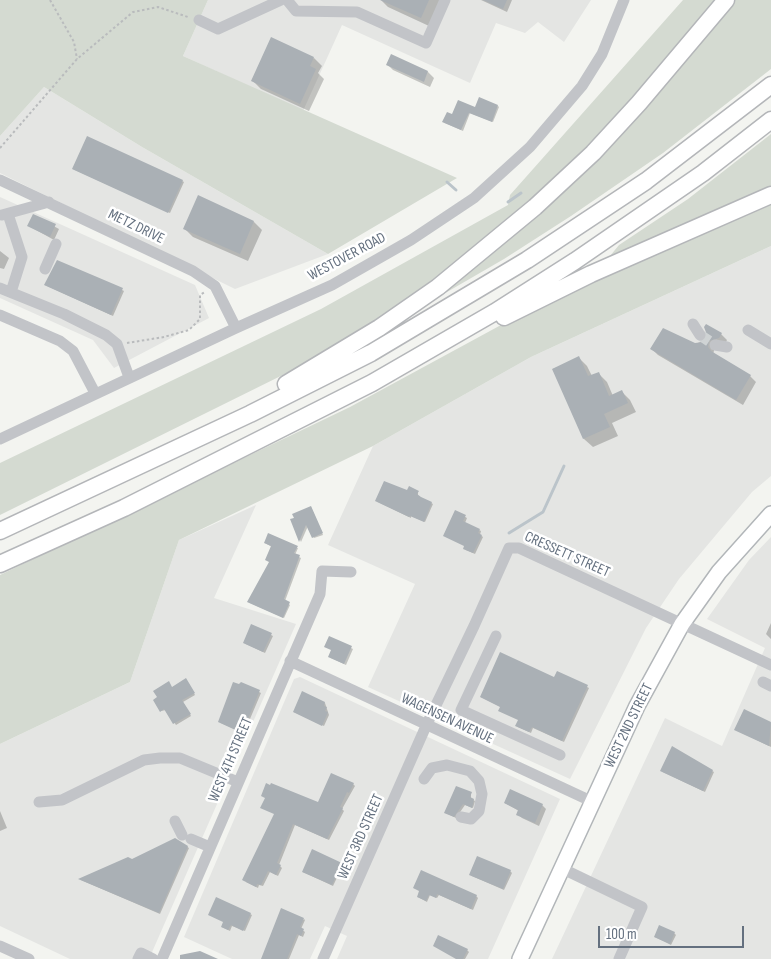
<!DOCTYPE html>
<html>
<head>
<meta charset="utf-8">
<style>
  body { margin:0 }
  #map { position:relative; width:771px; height:959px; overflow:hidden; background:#f3f4f0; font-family:"Sofia Sans Condensed",sans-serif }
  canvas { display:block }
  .scale { position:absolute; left:598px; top:926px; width:146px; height:22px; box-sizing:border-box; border:2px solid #64707f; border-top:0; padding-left:6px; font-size:15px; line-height:18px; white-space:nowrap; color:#64707f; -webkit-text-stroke:4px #fff; paint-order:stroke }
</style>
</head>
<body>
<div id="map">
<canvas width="771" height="959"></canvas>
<div class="scale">100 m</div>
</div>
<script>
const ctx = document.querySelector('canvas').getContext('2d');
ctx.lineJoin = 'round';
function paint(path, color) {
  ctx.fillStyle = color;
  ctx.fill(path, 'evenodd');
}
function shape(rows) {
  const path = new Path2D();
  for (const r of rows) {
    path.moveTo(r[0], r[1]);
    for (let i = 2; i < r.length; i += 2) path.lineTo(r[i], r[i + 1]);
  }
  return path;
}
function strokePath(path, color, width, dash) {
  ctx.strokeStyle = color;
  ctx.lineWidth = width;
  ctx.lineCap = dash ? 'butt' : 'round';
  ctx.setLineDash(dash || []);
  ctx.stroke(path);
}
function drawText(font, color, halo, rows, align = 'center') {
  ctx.font = font + ' "Sofia Sans Condensed",sans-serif';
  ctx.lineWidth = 5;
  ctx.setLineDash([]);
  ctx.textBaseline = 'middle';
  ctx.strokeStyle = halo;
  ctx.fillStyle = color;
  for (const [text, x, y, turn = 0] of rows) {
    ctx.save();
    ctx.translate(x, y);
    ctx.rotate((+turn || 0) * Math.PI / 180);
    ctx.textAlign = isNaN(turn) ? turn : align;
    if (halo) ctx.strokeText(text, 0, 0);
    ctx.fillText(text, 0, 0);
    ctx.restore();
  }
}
const built = shape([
  [208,0,591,0,564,42,538,22,525,33,496,23,470,83,342,25,303,111,183,56],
  [44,87,142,147,328,254,235,289,0,173,0,136],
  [0,197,195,285,209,318,114,368,93,340,0,298],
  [771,246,771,476,752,492,679,579,646,628,570,779,368,687,415,584,328,545,373,446,531,357],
  [256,505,214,598,296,624,149,959,70,959,0,926,0,744,130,682,179,540],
  [771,537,771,959,552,959,665,718,722,746,765,648,707,619,749,560],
  [300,677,560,799,488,959,337,959,347,936,325,926,310,959,232,959,184,937,294,679]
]);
const green = shape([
  [0,0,208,0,183,56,457,178,328,254,142,147,44,87,0,136],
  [683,0,716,0,650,81,592,146,515,217,445,271,385,315,309,362,0,515,0,463,321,309,508,205,510,195],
  [733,0,771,0,771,69,663,153,571,216,504,259,409,314,502,242],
  [771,134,771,189,624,253,610,256,619,245,688,199],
  [771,201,771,246,531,357,373,446,179,540,130,682,0,744,0,575,350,407,501,325,590,280]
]);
const shadow = shape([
  [381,0,441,0,429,26,388,7],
  [481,0,512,0,507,12],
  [391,56,428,72,434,78,430,87,393,70,387,64],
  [314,58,322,66,318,73,324,79,309,111,261,89,252,80],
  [498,106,499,107,493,122,470,113,463,131,445,123,453,116],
  [73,169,182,181,184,182,170,213],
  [35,216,59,229,54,240,29,226],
  [254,222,262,230,248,261,193,237,184,228],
  [0,251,9,258,4,269,0,268],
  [45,285,122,290,124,291,113,316],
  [721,334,727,340,725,344,715,346,713,355,750,376,756,382,743,405,658,355,652,349,695,344],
  [579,358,587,366,592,376,598,373,607,382,613,396,622,392,630,400,636,412,612,423,618,436,593,447,584,439,553,369],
  [407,492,418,492,418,496,433,504,425,522,411,516,411,518,378,502],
  [311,507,323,535,314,538,308,526,301,542,291,520],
  [455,511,467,518,465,523,481,531,480,535,483,537,475,554,466,550],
  [265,543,298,548,295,555,301,558,285,601,290,605,284,618,250,603,270,562,272,547],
  [771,623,771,639,766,634],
  [252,625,273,636,265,653,246,644],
  [329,637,353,649,346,665,331,658,333,650],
  [557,672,589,688,564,742,533,728,531,733,518,727,519,720,501,707,481,697,554,679],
  [187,681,195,695,183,702,191,716,176,725,166,710,161,711,172,688],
  [241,683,261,693,244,733,221,723],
  [325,703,329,715,324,726,294,712],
  [745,711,771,723,771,747,738,731],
  [712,771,714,772,705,792,663,772],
  [353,784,355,786,342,809,344,811,329,840,295,825,279,865,282,868,278,876,270,872,263,886,259,885,258,888,246,882,275,814,319,804],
  [471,793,471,799,475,801,473,808,465,805,456,818,446,813],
  [505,803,542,805,546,809,539,826,522,818,518,814,519,811],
  [0,811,7,828,0,831],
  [175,839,189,848,160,914,81,880,132,860],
  [341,864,343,865,333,886,303,872],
  [510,871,512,873,504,890,472,876],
  [421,891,476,896,478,898,473,910,439,895,437,898,430,895,427,902,418,897],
  [250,914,252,915,245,931,232,926,230,931,222,927],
  [304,919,305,920,301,929,305,932,303,937,299,935,289,959,262,959],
  [674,933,676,935,671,945,655,937],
  [467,950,469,952,465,959,458,959]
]);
const stream = shape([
  [447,182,456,190],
  [508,202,521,193],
  [509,533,543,512,564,466]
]);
const building = shape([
  [380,0,429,0,421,18],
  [483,0,507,0,503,9],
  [271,37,314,57,310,66,316,69,300,104,251,81],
  [391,54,428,71,424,82,386,65],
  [479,97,498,105,492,122,469,113,461,130,442,122,447,112,452,114,458,100,475,107],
  [87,136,183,180,168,213,72,169],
  [198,195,254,221,240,254,183,229],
  [33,214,56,224,50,237,27,226],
  [57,260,123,288,111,315,44,285],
  [706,324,722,333,719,338,709,341,708,347,711,351,751,375,736,400,650,349,663,328,695,343,704,342,707,335,704,327],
  [579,356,588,376,599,372,609,396,622,390,628,403,604,414,610,427,583,439,552,369],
  [384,481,407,490,409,486,419,491,417,494,421,497,432,502,424,522,410,516,409,517,375,501],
  [311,506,323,533,312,538,306,525,299,542,290,519,294,518,292,514],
  [455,510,466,515,463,521,480,529,478,533,482,535,473,553,463,549,464,546,443,536],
  [268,533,298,546,294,553,300,555,284,599,290,602,283,618,247,602,269,562,265,560,271,546,264,543],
  [251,624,272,633,263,652,243,643],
  [329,636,352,646,344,664,328,657,331,650,324,647],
  [500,652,554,677,557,671,588,685,562,741,532,727,529,732,515,726,518,720,498,711,500,707,480,697],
  [186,678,195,693,182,700,191,714,173,724,164,709,160,712,153,700,157,697,153,691,169,681,172,687],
  [233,682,239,684,241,682,260,690,242,733,218,722],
  [302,691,325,702,324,706,327,707,325,711,328,712,322,726,293,712],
  [744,709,771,722,769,746,734,730],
  [672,746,713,770,703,791,660,771],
  [331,773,354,783,349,793,347,792,340,807,343,808,327,839,293,824,277,863,281,865,276,875,268,871,261,885,257,884,256,887,242,880,274,814,260,808,265,798,261,796,266,783,270,785,271,783,318,802],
  [456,786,472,792,470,797,474,799,472,808,463,804,454,817,444,813],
  [510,789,543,804,535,823,516,815,518,810,504,803],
  [175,838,188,846,159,913,78,879,128,857,132,859],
  [312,849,342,863,332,885,302,872],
  [477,856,511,870,503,889,469,875],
  [421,870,477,895,471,909,437,894,436,898,429,895,426,901,417,897,419,891,413,888],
  [216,897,251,913,243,931,231,925,228,930,221,927,223,922,208,915],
  [281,908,304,918,300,927,304,929,301,936,297,934,287,959,261,959],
  [659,925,675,932,670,944,654,937],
  [438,935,468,949,463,959,456,959,433,946],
  [200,951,218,959,180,959,180,955]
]);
const minorTunnel = shape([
  [700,335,715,345]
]);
const path = shape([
  [50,0,74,42,77,59],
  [0,148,77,59,133,12,158,7,188,17],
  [127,343,164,337,189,330,200,319,200,295,205,292]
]);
const minor = shape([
  [287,0,296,11,357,12,426,43,445,0],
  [199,20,218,29,281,0],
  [0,180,193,271,215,286,236,328],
  [8,214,22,257,11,292],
  [2,215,49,202],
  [45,269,56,244],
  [0,288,64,314,106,335,117,344,129,377],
  [0,315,60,341,73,351,95,393],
  [693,324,700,335],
  [748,330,771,344],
  [715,345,727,347],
  [0,439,236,328,332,285,411,240,474,198,530,147,582,86,602,54,624,0],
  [496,636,461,710,560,755],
  [290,661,593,802],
  [763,682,771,686],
  [424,779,432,768,447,765,470,771,479,781,482,794,479,811,471,819,461,817],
  [39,802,62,800,144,760,160,758,180,758,238,782],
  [175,821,182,835],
  [191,839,210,847],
  [561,868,642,907,619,959],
  [0,946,29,959],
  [138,959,141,953,153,959],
  [162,959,320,594,322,571,351,572],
  [323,959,426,726,474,626,509,548,519,548,771,665]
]);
const major = shape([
  [520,959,637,706,682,624,719,572,771,514]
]);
const highway = shape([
  [504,317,591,274,771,195],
  [286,384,379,328,438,287,535,207,593,153,639,103,726,0],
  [0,531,250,414,371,353,527,260,646,181,771,85],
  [0,564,124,508,372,383,495,312,575,261,703,173,771,120]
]);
const streetNames = [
  ["METZ DRIVE",136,227,26],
  ["WESTOVER ROAD",347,257,-28],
  ["CRESSETT STREET",567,555,24],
  ["WAGENSEN AVENUE",447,719,25],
  ["WEST 2ND STREET",629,726,-64],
  ["WEST 4TH STREET",231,760,-67],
  ["WEST 3RD STREET",361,837,-66]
];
paint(built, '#e4e5e3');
paint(green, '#d4dad1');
paint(shadow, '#0003');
strokePath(stream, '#bbc4ca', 3);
paint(building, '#aab0b5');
strokePath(minorTunnel, '#cfd3d4', 11, [11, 5.5]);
strokePath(major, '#b2b6b9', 18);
strokePath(highway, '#b4b6b9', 19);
strokePath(path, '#b9bbbd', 2, [2.5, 2.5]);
strokePath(minor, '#c2c4c8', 11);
strokePath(major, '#fff', 15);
strokePath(highway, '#fff', 16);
drawText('15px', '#64707f', '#fff', streetNames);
</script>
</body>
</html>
